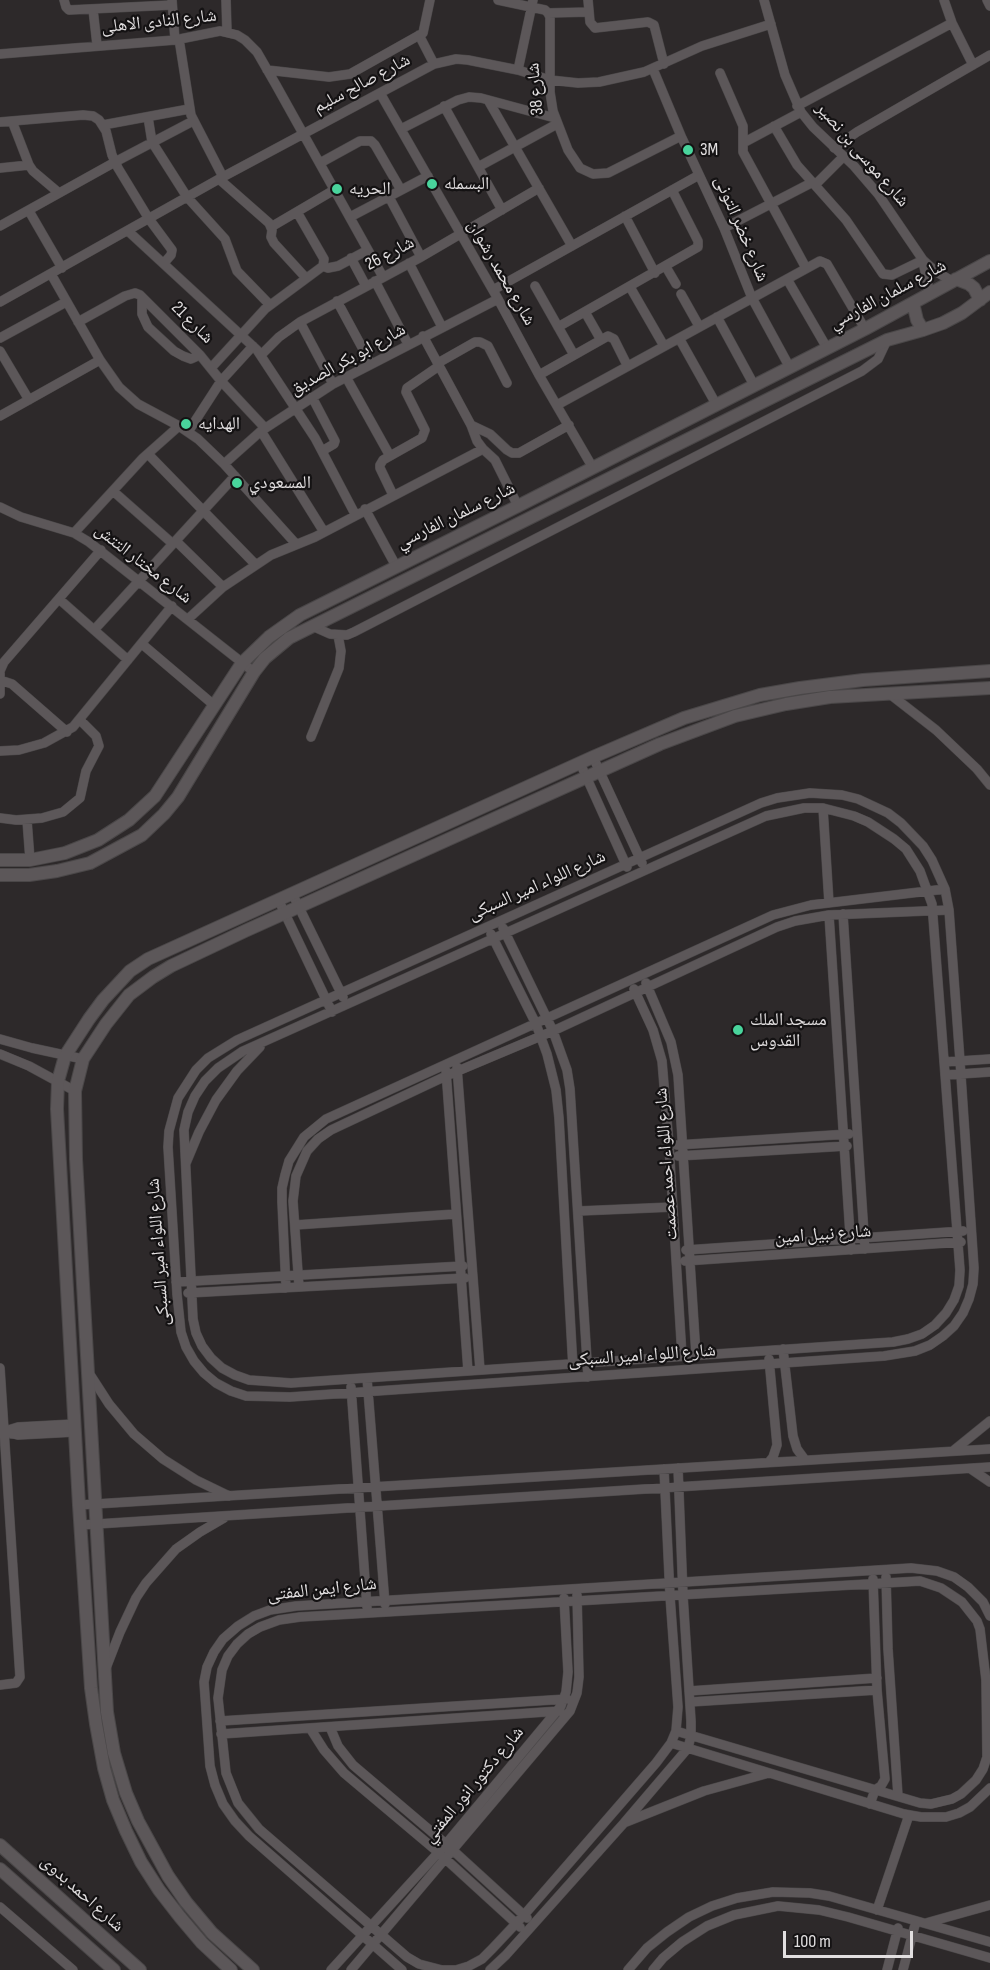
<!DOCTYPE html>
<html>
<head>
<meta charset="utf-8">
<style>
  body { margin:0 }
  #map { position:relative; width:990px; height:1970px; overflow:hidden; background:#2d292a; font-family:"Sofia Sans Condensed",sans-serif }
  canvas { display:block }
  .scale { position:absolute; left:783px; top:1931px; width:130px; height:27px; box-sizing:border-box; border:3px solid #e2dfe0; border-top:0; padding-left:8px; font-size:18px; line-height:21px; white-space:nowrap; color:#e2dfe0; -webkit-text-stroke:4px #141213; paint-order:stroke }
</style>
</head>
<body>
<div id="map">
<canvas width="990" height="1970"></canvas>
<div class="scale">100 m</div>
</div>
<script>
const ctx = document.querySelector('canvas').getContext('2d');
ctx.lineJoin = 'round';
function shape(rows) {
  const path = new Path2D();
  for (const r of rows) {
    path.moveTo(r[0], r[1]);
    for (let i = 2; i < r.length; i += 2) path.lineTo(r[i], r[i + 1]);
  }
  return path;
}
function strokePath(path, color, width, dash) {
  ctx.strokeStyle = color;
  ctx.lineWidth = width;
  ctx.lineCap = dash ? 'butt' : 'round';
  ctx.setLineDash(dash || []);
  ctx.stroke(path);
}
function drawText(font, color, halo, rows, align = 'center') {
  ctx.font = font + ' "Sofia Sans Condensed","Noto Naskh Arabic",sans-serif';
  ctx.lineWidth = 4.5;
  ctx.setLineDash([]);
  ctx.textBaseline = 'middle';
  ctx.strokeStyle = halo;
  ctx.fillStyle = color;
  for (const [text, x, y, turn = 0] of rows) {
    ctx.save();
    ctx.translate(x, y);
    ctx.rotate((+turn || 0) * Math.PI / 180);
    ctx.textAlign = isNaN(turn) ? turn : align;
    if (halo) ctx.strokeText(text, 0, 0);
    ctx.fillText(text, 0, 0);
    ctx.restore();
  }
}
const minor = shape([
  [64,0,66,7,69,10,172,5],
  [172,0,175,40],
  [226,0,227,32],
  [498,0,545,10,548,13,550,17,550,92,553,111,568,150,580,168,593,174,608,173,681,136],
  [588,0,590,22,595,28,648,22,654,25,664,64],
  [764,0,785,75,801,112,813,127,854,166,878,194,923,260,935,271,952,281],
  [944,0,952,23,973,65],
  [987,0,990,6],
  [93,9,97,45],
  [548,13,589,12],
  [419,35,434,64],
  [179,39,191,115,223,177],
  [0,54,175,40,220,31,237,35,245,40,257,52,276,85,383,277],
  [653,69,681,136,724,228,752,298,789,366],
  [267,70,329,77,350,74,423,33,430,0],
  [518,70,533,0],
  [720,73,743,126,743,152,806,268],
  [380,93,498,299,539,375,593,468],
  [488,100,572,246],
  [444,106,502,210],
  [797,106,952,23],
  [148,117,152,142,187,197,225,239,237,271,270,305],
  [12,121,29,165,33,171,59,193],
  [0,122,83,115,93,116,99,120,106,131,112,155,118,168,149,219,172,250,171,255,164,263],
  [103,125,189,109],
  [774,126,797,165,846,220,883,274,892,275,923,260],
  [401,129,458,100,469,97,481,98,555,118],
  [743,143,801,112],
  [834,148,857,132,990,55],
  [320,163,360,141,371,141,375,145,401,190],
  [478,167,557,124],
  [0,168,29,165],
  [219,179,269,223,272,230,271,237,274,243,306,278],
  [815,185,843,157],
  [389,197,421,257],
  [29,211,62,268],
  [625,216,655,273],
  [350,217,428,176],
  [0,226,115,162,193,121],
  [271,227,334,190],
  [724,228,813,182],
  [128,231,257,350,315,438,355,514],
  [351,258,366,286],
  [923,262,930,294],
  [409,263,442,327],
  [323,266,328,268,338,266,368,250],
  [666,267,676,284],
  [51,274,100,360,119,387,138,404,179,426,198,439,224,464,296,544],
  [787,279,827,348],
  [375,281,408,344],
  [535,286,574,355],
  [630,287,664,346],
  [493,290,699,175],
  [681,294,699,326],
  [142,297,142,314,148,327,174,351,183,356,191,359,200,355],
  [337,301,371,364],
  [0,302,219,179,434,64,456,59,468,60,518,70,550,80,578,83,599,82,644,72,702,46,771,24],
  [585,312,601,340],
  [717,317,754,385],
  [78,322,125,296,135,293,140,295,200,355,221,381,265,428],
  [300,322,333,384],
  [558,327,698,247,698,241,672,190],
  [423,336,471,425,477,441,483,449,495,460,518,506],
  [0,338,66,302],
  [679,338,716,404],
  [0,351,29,400],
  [261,355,279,337,300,322,421,257,539,188],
  [438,363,475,342,480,342,488,346,507,383],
  [211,368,265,309,323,266,324,259,297,212],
  [539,375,608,336,614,339,627,365],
  [346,377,390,456],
  [312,397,335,441,334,444,322,451],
  [557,405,820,261,827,264,865,329],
  [0,416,100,360],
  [471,425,490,434,507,450,512,453,519,453,569,425],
  [261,431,324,532],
  [188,432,221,381,253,346],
  [148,454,256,565],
  [224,464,261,431,333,384,498,299],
  [113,491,173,544],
  [393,495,380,468,380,465,383,460,422,438,425,430,406,392,407,388,439,366],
  [0,507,21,517,74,533,89,542,254,672],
  [365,509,396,566],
  [74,533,143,458,179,426],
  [176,541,223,587],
  [59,599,128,660],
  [188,619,223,587,271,555,315,537,483,449],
  [312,626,330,634,347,635,354,632,862,371,878,359,887,340],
  [94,630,235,476],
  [142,644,215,706],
  [0,680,12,684,67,732],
  [0,694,0,671,4,662,101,550],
  [891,695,936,730,977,769,990,785],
  [311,737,339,668,341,651,338,635],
  [0,751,19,750,44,743,73,727,172,606],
  [593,757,642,863],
  [580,763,627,867],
  [810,793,842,795,858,799,888,813,901,823,923,846,932,860,945,889,949,910,960,1061,974,1268,973,1284,969,1299,963,1313,954,1326,943,1336,930,1345,915,1351,884,1356,290,1397,246,1396,231,1391,216,1383,204,1373,194,1361,186,1347,181,1332,177,1294,168,1147,169,1131,178,1098,196,1070,208,1058,237,1040,761,803,777,798,810,793],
  [804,808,823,808,854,816,868,822,894,839,906,849,920,871,932,904,960,1270,959,1286,954,1300,946,1313,935,1325,922,1334,908,1339,893,1342,291,1383,249,1380,235,1375,222,1368,211,1358,202,1346,196,1333,193,1319,184,1130,188,1112,195,1096,205,1081,218,1068,243,1051,766,816,804,808],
  [823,808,829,903],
  [0,818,16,820,42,818,63,812,80,798,86,771,99,746,96,736,80,720],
  [27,820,30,860],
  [292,893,343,997],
  [278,899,332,1012],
  [843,914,865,1249],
  [829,915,851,1250],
  [503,928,553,1031,567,1070,570,1089,588,1377],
  [491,934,536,1024,547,1054,556,1090,559,1118,573,1368],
  [646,983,671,1042,678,1075,696,1355],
  [634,989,653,1030,662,1061,669,1145,682,1356],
  [0,1039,32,1048,83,1059],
  [0,1054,29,1066,75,1091],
  [944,1062,990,1059],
  [457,1067,480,1370],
  [446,1071,468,1371],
  [945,1075,990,1072],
  [677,1145,849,1134],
  [678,1156,847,1146],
  [186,1163,199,1132,216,1100,237,1071,260,1047],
  [579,1211,673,1207],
  [295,1225,456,1214],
  [686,1250,963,1231],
  [685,1261,961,1242],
  [176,1282,463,1266],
  [299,1287,293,1201,296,1176,307,1151,318,1139,331,1130,446,1076,553,1031,777,927,795,921,829,915,949,910],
  [286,1288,282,1202,282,1188,285,1175,289,1161,304,1137,326,1119,773,915,811,905,945,889],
  [188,1293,465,1278],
  [783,1349,793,1436,797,1449,805,1460],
  [769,1359,777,1445,773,1457,769,1462],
  [0,1368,20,1677,16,1683,0,1685],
  [89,1373,109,1404,134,1434,163,1459,196,1480,229,1496],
  [367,1378,385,1604],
  [351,1387,367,1607],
  [2,1432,18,1427,74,1424],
  [5,1432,18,1435,75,1432],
  [953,1451,990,1421],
  [971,1469,990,1482],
  [79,1505,990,1449],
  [81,1525,990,1467],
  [886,1577,888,1649,898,1796],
  [106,1668,120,1632,136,1598,146,1583,176,1549,200,1532,224,1518],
  [689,1691,877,1678],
  [690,1702,877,1690],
  [220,1721,567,1699],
  [330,1727,338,1746,353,1765,446,1844,527,1918],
  [310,1728,324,1750,344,1773,439,1853,520,1927],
  [221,1734,560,1711],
  [671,1743,904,1814,921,1817,946,1817,959,1813,970,1807,990,1788],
  [870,1804,875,1790,881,1786,885,1779,877,1690,873,1579],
  [626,1822,704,1791,769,1773],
  [0,1907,73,1970],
  [877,1910,909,1815],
  [926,1923,990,1905],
  [331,1970,446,1844,561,1706,566,1692,568,1672,564,1598],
  [351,1970,570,1711,577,1693,579,1677,577,1595],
  [402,1970,249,1836,235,1821,223,1804,215,1785,210,1766,204,1682,207,1667,214,1652,223,1639,238,1626,254,1616,270,1610,296,1606,911,1568,937,1571,954,1577,968,1587,983,1602,990,1616],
  [442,1970,419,1964,407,1957,259,1829,238,1803,226,1773,218,1698,222,1670,228,1656,237,1644,248,1634,260,1627,279,1620,300,1617,920,1581,941,1588,962,1602,977,1621,980,1629,986,1680,987,1757,983,1769,976,1780,961,1794,952,1799,931,1804,920,1803,676,1731],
  [443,1970,456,1970,469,1966,482,1959,492,1949,524,1915,656,1763,671,1743,676,1731,678,1707,670,1596,664,1469],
  [490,1970,506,1955,624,1823,688,1748,691,1736,691,1721,683,1595,678,1468],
  [628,1970,647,1948,667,1932,689,1917,712,1906,737,1898,773,1892,810,1893,829,1896,990,1942],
  [653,1970,663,1958,682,1942,707,1926,734,1915,778,1906,819,1910,848,1917,990,1958],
  [887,1970,898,1928],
  [903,1970,916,1921]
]);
const tertiary = shape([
  [956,279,969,284,974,288,980,300],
  [913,303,917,320,923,330],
  [0,860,30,860,65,853,98,840,129,820,155,796,242,663,269,637,300,615,518,506,865,329,990,261],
  [0,875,29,875,57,871,90,863,142,835,164,814,178,797,254,672,265,658,289,638,887,340,923,330,943,323,962,313,990,292],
  [0,1845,140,1970],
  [0,1869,114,1970],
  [231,1970,202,1943,180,1917,159,1890,141,1862,126,1831,113,1800,104,1768,96,1724,91,1688,79,1505,57,1109,58,1081,65,1056,89,1019,103,1000,130,971,148,959,593,757,684,718,760,695,800,688,863,680,990,671],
  [253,1970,212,1933,186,1902,168,1876,138,1821,126,1793,114,1753,107,1712,76,1159,75,1091,83,1059,106,1024,129,995,153,977,171,966,245,931,660,744,735,716,786,704,830,697,990,688]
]);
const markers = [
  [688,150,6,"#49d49c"],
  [432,184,6,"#49d49c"],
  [337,189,6,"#49d49c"],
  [186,424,6,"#49d49c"],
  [237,483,6,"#49d49c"],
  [738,1030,6,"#49d49c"]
];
const streetNames = [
  ["شارع النادى الاهلى",159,22,-6],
  ["شارع صالح سليم",362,84,-28],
  ["شارع 38",536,89,-95],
  ["شارع موسى بن نصير",862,155,49],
  ["شارع خضر التونى",741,229,67],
  ["شارع 26",390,254,-28],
  ["شارع محمد رشوان",501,273,60],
  ["شارع سلمان الفارسي",888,295,-28],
  ["شارع 21",192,323,45],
  ["شارع ابو بكر الصديق",348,360,-29],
  ["شارع سلمان الفارسي",456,516,-26],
  ["شارع مختار التتش",143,564,38],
  ["شارع اللواء امير السبكى",537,886,-24],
  ["شارع اللواء احمد عصمت",667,1164,-94],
  ["شارع نبيل امين",823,1235,-4],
  ["شارع اللواء امير السبكى",159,1252,-94],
  ["شارع اللواء امير السبكى",642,1356,-4],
  ["شارع ايمن المفتى",322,1590,-6],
  ["شارع دكتور انور المفتي",474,1785,-50],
  ["شارع احمد بدوى",82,1894,42]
];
const poiNames = [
  ["3M",700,150],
  ["البسمله",444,184],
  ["الحريه",349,189],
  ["الهدايه",198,424],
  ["المسعودي",249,483],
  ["مسجد الملك",750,1020],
  ["القدوس",750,1041]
];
strokePath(minor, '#4a4748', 10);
strokePath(tertiary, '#4a4748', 14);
strokePath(minor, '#5c5759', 9);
strokePath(tertiary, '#5c5759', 12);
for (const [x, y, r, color] of markers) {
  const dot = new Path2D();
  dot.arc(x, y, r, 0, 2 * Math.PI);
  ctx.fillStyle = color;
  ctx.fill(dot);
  strokePath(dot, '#141213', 2);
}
drawText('18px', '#e2dfe0', '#141213', streetNames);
drawText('18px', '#e2dfe0', '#141213', poiNames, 'left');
</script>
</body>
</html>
